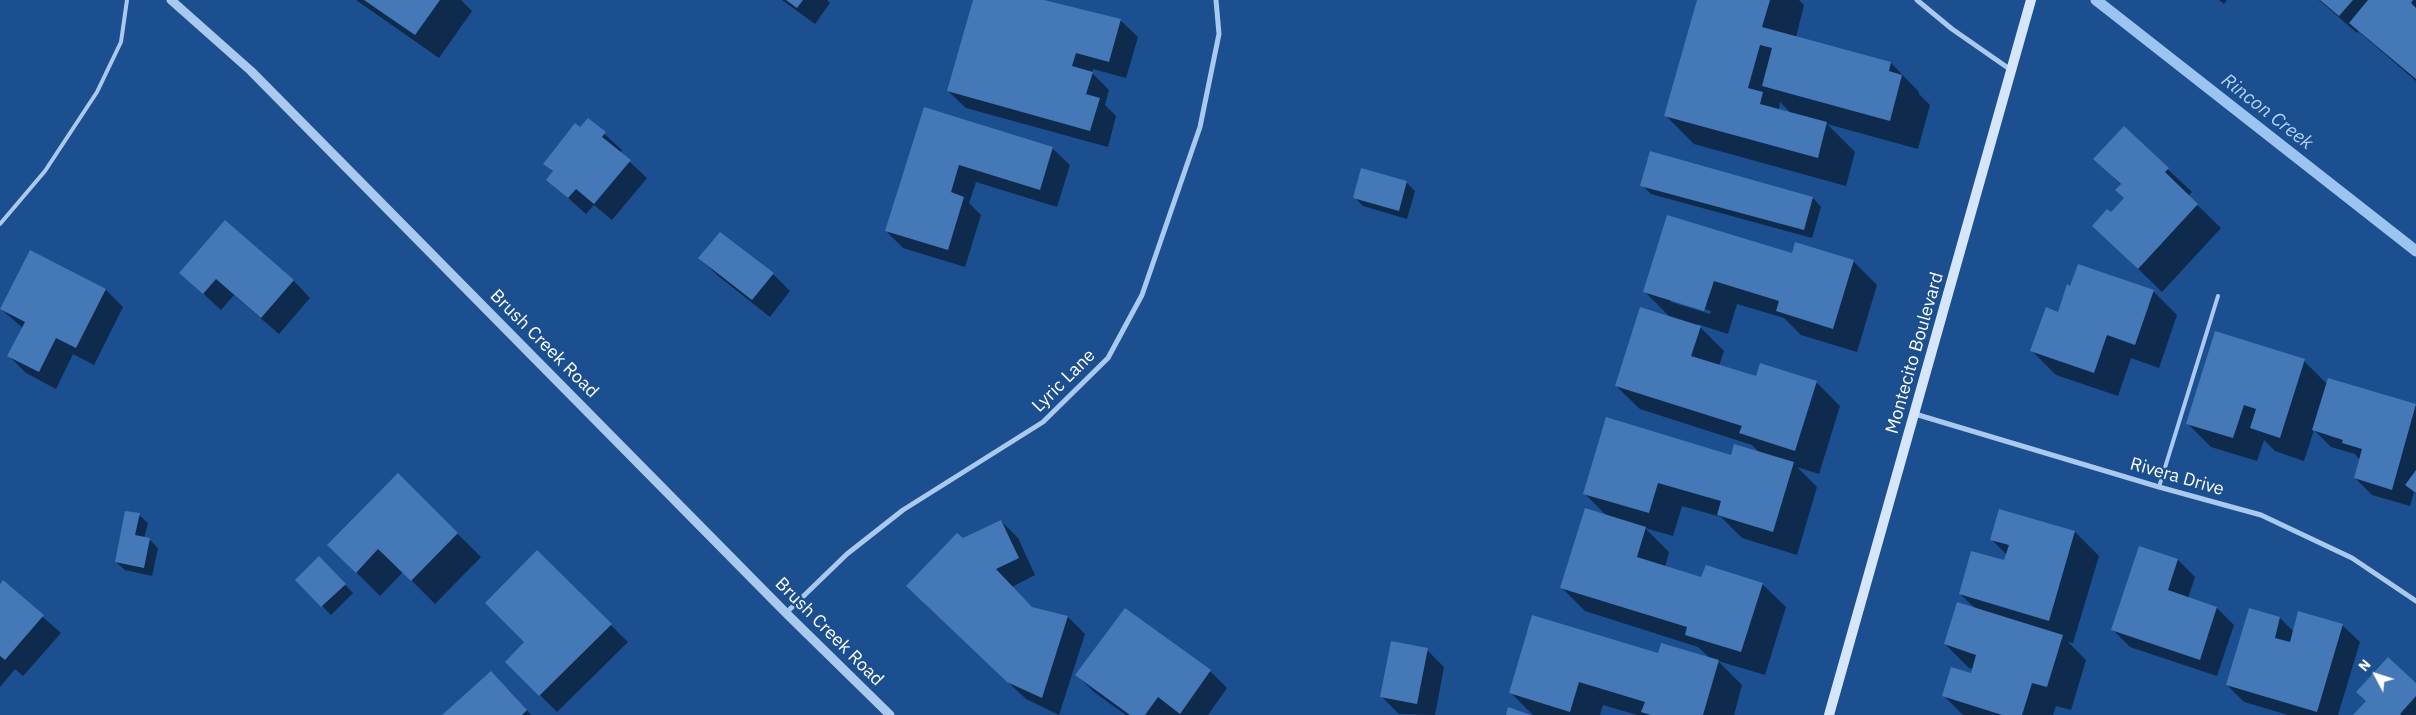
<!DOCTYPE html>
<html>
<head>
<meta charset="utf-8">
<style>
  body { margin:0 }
  #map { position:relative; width:2416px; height:715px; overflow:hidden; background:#1b4f8f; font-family:"IBM Plex Sans",sans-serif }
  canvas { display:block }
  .north { position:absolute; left:2351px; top:650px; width:50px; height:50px; -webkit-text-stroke:4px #1b4f8f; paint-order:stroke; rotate:310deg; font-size:14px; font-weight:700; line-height:20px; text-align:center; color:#fff }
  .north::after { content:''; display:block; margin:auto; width:18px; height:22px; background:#fff; clip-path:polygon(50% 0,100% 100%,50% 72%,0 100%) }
</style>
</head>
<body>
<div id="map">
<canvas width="2416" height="715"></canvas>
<div class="north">N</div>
</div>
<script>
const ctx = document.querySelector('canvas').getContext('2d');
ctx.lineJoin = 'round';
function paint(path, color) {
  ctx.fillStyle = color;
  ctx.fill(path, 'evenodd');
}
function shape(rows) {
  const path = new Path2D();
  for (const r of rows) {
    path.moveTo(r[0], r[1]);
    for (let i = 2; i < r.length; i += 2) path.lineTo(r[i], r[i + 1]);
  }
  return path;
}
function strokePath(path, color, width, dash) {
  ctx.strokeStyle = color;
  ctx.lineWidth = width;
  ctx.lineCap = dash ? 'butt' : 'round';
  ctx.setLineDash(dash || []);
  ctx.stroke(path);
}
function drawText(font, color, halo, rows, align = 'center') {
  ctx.font = font + ' "IBM Plex Sans",sans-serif';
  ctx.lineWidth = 4.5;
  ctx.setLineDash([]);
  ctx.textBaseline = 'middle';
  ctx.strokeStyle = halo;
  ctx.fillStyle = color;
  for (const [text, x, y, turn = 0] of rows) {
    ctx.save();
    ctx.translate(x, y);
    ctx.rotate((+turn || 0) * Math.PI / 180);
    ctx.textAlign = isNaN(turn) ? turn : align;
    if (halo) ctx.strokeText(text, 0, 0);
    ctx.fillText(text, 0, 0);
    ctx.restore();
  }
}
const shadow = shape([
  [356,0,461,0,472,11,439,58],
  [782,0,827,0,830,3,815,24],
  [974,0,1039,0,1120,20,1138,37,1126,78,1093,69,1092,73,1109,90,1105,105,1116,116,1108,147,966,108,948,91],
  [1698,0,1799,0,1804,5,1796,37,1891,63,1919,92,1919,94,1930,105,1918,149,1827,124,1855,152,1846,186,1694,144,1666,116],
  [1780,102,1792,114,1779,109],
  [2219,0,2227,0,2224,4],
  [2319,0,2416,0,2416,81,2358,31,2357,33],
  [925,109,1052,148,1070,165,1057,207,976,182,969,203,981,215,965,267,903,248,886,231],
  [588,119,622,150,620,153,647,178,612,220,594,205,586,214,548,180,554,173,545,163],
  [2124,128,2192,192,2188,196,2221,228,2162,292,2094,226,2111,214,2125,199,2121,185,2095,159],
  [1406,182,1415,191,1407,219,1363,206,1354,197],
  [1642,185,1813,198,1821,207,1812,238,1651,194],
  [1793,254,1853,261,1877,285,1857,352,1801,335,1784,318,1737,304,1728,334,1697,324,1724,351,1719,366,1756,377,1816,382,1840,406,1819,474,1797,467,1817,487,1797,555,1742,538,1721,517,1682,506,1673,536,1645,528,1669,552,1665,567,1702,579,1762,584,1786,607,1765,675,1718,661,1742,685,1734,715,1637,715,1603,705,1600,715,1533,715,1510,692,1659,655,1711,659,1698,647,1585,611,1561,587,1608,517,1584,493,1732,457,1761,454,1752,445,1640,409,1616,386,1671,318,1645,292],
  [1671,299,1711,311,1710,314,1671,302],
  [700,258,773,274,790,291,770,317,717,275],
  [181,273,293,280,310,298,279,334,234,295,221,310],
  [2071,287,2153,291,2177,315,2159,368,2131,358,2118,396,2056,375,2032,351,2058,313],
  [106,290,123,307,94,365,73,354,56,389,26,373,9,356,23,328,1,309],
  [2304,361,2327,384,2328,380,2416,406,2416,494,2414,492,2410,506,2372,495,2355,478,2360,460,2355,454,2331,447,2314,430,2304,461,2275,451,2264,440,2257,461,2211,447,2187,423],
  [398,475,481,557,435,604,403,572,380,596,329,545],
  [2000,510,2075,532,2099,556,2073,643,2068,642,2086,660,2071,710,2056,706,2053,715,1963,715,1944,696,1972,675,1973,669,1969,668,1945,644,1976,609,1960,594,2005,562,2007,555,1991,539],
  [139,515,148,523,144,538,149,539,158,548,152,576,125,570,116,562],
  [1001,521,1018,538,1035,575,1012,587,1032,608,1068,617,1085,634,1059,715,1026,699,924,603,963,540],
  [2140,548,2178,560,2195,577,2188,598,2217,608,2234,625,2217,676,2130,647,2113,630],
  [537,552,628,642,557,712,507,662,526,642],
  [319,558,353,593,331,615,297,580],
  [3,582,61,633,23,676,15,669,0,687,0,586],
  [1125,609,1210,671,1227,688,1208,715,1126,715,1094,692,1077,675],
  [2249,609,2280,618,2294,632,2342,625,2360,642,2338,715,2288,715,2244,702,2227,685],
  [1427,650,1444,667,1435,715,1399,714,1382,697],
  [2416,685,2416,715,2355,715,2367,702],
  [508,689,531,715,444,715]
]);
const stream = shape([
  [2096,0,2416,251]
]);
const building = shape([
  [364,0,440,0,415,35],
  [786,0,803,0,797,8],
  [973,0,1044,0,1121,19,1109,62,1076,53,1072,66,1093,72,1086,94,1100,98,1090,131,947,91],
  [1697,0,1770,0,1762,27,1891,62,1889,71,1902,75,1890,121,1762,86,1772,48,1760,45,1748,88,1763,92,1760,104,1827,122,1818,158,1664,116],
  [2320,0,2353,0,2339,16],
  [2368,0,2413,0,2411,3,2416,8,2416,79,2349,23],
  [924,107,1053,147,1040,190,959,165,951,192,964,197,948,250,885,231],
  [588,118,606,132,602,137,631,160,594,204,576,189,568,198,546,180,553,171,543,164,575,123,580,127],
  [2124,126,2169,168,2165,172,2198,204,2138,269,2092,226,2107,209,2111,212,2124,198,2115,190,2121,184,2093,159],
  [1650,151,1813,197,1804,230,1640,186],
  [1361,168,1407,181,1399,211,1353,198],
  [1667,215,1792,253,1795,242,1854,260,1833,329,1776,311,1779,301,1714,281,1704,311,1643,292],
  [225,220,294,280,261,318,216,279,203,294,179,273],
  [720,232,774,273,752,300,698,258],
  [30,250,106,289,76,348,56,338,39,372,7,356,25,322,0,309],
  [2078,264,2154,290,2135,345,2107,335,2094,373,2030,351,2046,307,2058,312,2067,284,2070,286],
  [1640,307,1701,326,1691,356,1756,376,1760,363,1817,381,1795,451,1739,433,1742,426,1615,386],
  [2215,331,2305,359,2280,438,2250,428,2256,409,2244,405,2233,438,2186,424],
  [2328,378,2416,404,2392,490,2354,478,2362,449,2342,443,2343,440,2312,430],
  [1606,417,1731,455,1734,444,1794,462,1773,532,1717,515,1721,501,1658,483,1649,513,1583,494],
  [2416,470,2416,493,2405,485],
  [398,473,458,533,411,581,378,549,356,573,327,545],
  [1585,508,1646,527,1637,557,1701,577,1706,565,1763,583,1741,652,1685,635,1687,627,1560,588],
  [1999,509,2075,531,2049,621,1959,594,1971,551,2004,560,2009,545,1990,540],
  [125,511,140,513,135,535,150,538,144,568,115,562],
  [1001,520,1019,558,996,569,1032,607,1068,616,1042,698,1007,682,906,586,957,533,963,538],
  [2139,546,2178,559,2168,590,2217,607,2200,660,2111,630],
  [537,550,612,624,539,696,505,662,524,642,485,603],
  [319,556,346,584,321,607,295,580],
  [3,580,44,615,5,660,0,656,0,584],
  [1957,602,2063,635,2047,687,2032,683,2022,715,2002,715,1942,696,1951,667,1971,673,1976,655,1944,644],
  [1125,608,1211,670,1180,714,1158,697,1145,715,1130,715,1075,675],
  [2249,608,2280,617,2275,638,2290,642,2298,611,2343,624,2317,712,2226,685],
  [1532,615,1658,653,1661,643,1719,660,1703,715,1651,715,1641,712,1645,702,1579,682,1570,712,1509,693],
  [1391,641,1428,648,1417,704,1380,697],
  [2388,657,2416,683,2416,696,2400,714,2402,715,2353,715,2366,701,2356,692],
  [491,671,527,710,522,715,442,715],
  [1508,707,1531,715,1506,715]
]);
const service = shape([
  [0,224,45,171,97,92,121,42,127,0],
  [2159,487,2218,296]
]);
const minor = shape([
  [1917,0,1952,29,2011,70],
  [1915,414,2159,487,2261,515,2352,558,2416,601],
  [786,613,847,554,903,510,1043,422,1108,358,1142,295,1200,127,1219,34,1216,0]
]);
const tertiary = shape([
  [171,0,251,71,786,613,890,715]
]);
const secondary = shape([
  [1829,715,2031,0]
]);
const streetNames = [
  ["Brush Creek Road",544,344,45],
  ["Montecito Boulevard",1915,353,-74],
  ["Lyric Lane",1064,381,-45],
  ["Rivera Drive",2177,477,16],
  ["Brush Creek Road",829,632,45]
];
const waterNames = [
  ["Rincon Creek",2267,112,38]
];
paint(shadow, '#0007');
strokePath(stream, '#9cc4f0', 11);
paint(building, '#4478b7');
strokePath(service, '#a9c9ee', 4);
strokePath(minor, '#a9c9ee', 5);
strokePath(tertiary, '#a9c9ee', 9);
strokePath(secondary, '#d6e6fa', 10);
drawText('18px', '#fff', '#1b4f8f', streetNames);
drawText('italic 19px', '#b5d3f5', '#1b4f8f', waterNames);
</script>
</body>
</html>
